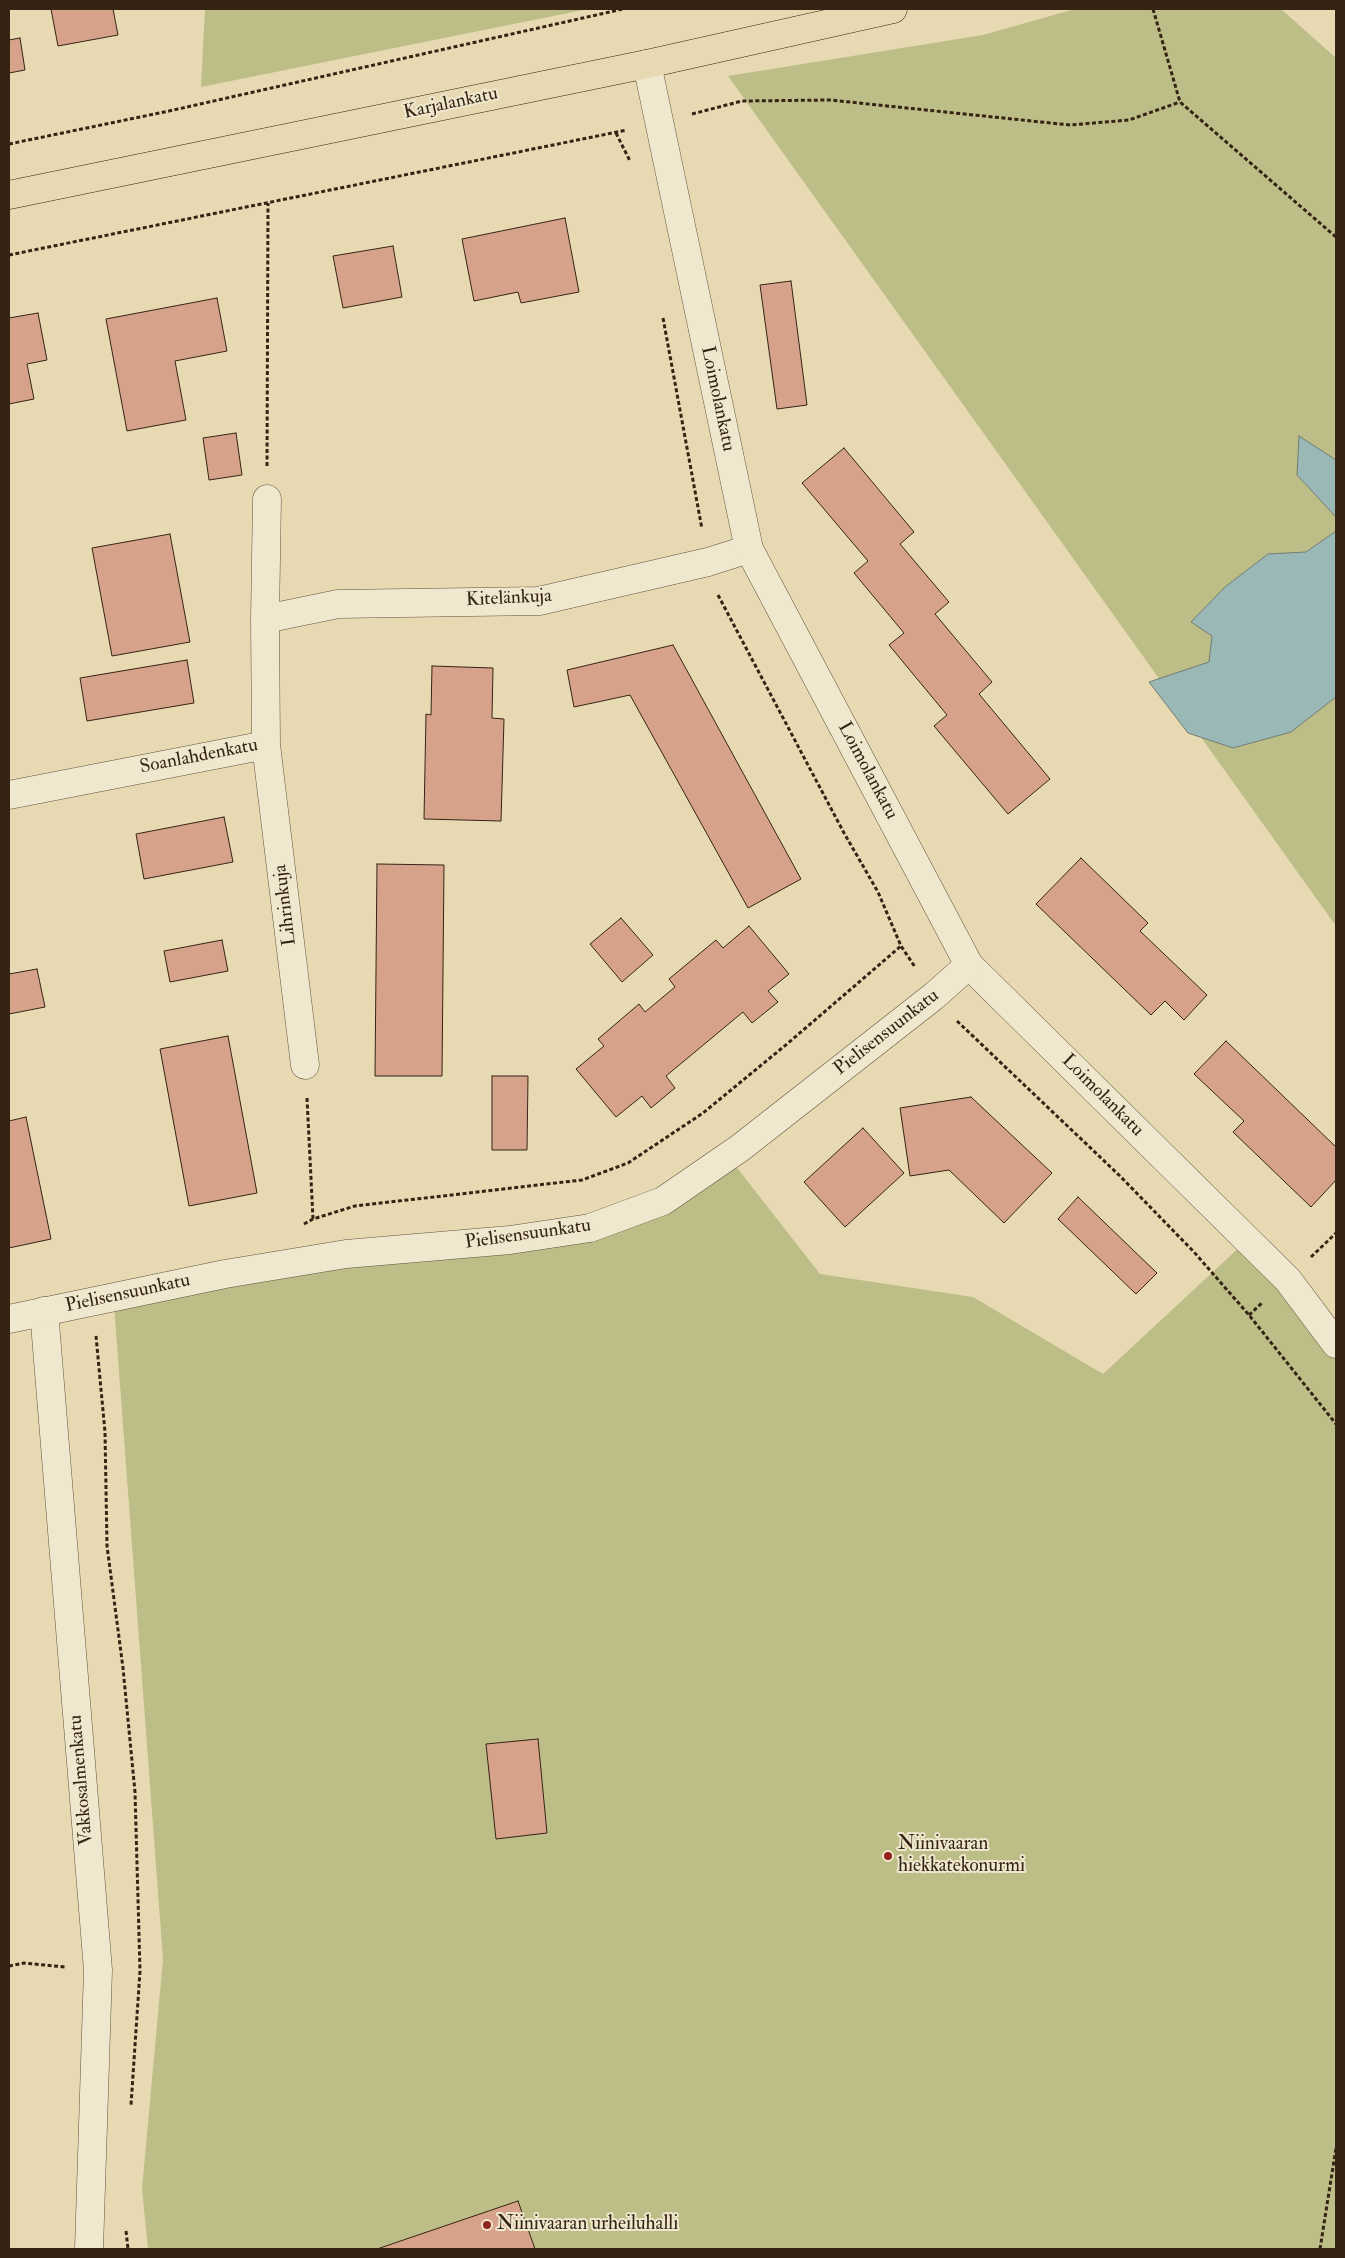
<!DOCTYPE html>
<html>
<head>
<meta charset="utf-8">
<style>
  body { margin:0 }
  #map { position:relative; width:1345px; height:2258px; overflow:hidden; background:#e7dab3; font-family:"IM FELL Double Pica",serif }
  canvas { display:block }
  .frame { position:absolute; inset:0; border:10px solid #352414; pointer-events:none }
</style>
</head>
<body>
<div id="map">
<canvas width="1345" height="2258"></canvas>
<div class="frame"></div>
</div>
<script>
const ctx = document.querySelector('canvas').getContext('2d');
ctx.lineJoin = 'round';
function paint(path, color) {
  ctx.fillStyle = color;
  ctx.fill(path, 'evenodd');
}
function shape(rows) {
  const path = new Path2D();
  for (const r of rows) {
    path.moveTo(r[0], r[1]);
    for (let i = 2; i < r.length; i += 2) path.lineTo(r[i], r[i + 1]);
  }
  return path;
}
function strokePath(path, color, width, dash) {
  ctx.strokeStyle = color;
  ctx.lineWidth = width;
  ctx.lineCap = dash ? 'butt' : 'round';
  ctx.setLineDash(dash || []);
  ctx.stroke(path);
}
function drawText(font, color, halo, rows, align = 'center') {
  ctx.font = font + ' "IM FELL Double Pica",serif';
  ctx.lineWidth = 4;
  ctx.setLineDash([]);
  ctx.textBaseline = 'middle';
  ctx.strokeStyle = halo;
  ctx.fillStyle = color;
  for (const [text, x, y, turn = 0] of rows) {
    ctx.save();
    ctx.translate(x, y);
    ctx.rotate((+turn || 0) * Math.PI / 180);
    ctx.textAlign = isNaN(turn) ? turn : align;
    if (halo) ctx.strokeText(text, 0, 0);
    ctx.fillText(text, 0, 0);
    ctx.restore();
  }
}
const green = shape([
  [205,9,588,9,201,87],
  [1075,9,1281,9,1336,58,1336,926,728,76,983,35],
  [731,1160,820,1274,973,1297,1103,1374,1244,1243,1336,1352,1336,2249,148,2249,142,2189,163,1959,114,1305,225,1280,508,1248]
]);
const water = shape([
  [1299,436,1336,460,1336,517,1297,475,1299,436],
  [1336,531,1336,697,1291,732,1233,748,1188,733,1149,682,1209,662,1212,636,1191,622,1225,587,1268,554,1306,552,1336,531]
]);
const building = shape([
  [51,9,113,9,118,35,58,46,51,9],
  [20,38,25,70,9,73,9,40,20,38],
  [565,218,579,292,521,303,518,292,474,301,462,239,565,218],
  [393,246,402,297,343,308,333,256,393,246],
  [791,281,807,405,777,409,760,285,791,281],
  [217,298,227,351,175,361,186,420,127,431,106,319,217,298],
  [38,313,47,360,27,364,34,399,9,404,9,318,38,313],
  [236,433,242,475,209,480,203,438,236,433],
  [844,448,914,532,900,544,949,602,935,614,992,682,979,694,1050,779,1008,814,934,726,947,715,889,645,904,633,854,573,868,561,802,483,844,448],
  [170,534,190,642,112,656,92,548,170,534],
  [673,645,801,879,748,908,630,695,574,707,567,670,673,645],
  [187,660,194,703,87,721,80,678,187,660],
  [432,666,493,668,492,718,504,719,501,821,424,819,426,714,431,715,432,666],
  [224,817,233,862,144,879,136,834,224,817],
  [1081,858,1148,923,1140,931,1207,995,1184,1020,1165,1001,1151,1015,1036,904,1081,858],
  [377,864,444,865,442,1076,375,1076,377,864],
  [621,918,653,955,622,982,590,944,621,918],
  [749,926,789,974,768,991,778,1002,752,1023,743,1012,666,1076,675,1088,651,1108,642,1096,616,1117,576,1069,604,1046,598,1039,639,1004,645,1012,675,987,669,979,716,940,723,948,749,926],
  [222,940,228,971,170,982,164,951,222,940],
  [37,969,45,1007,9,1014,9,974,37,969],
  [228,1036,257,1193,189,1206,160,1049,228,1036],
  [1226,1041,1336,1147,1336,1180,1311,1207,1233,1132,1244,1121,1194,1074,1226,1041],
  [492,1076,528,1076,527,1150,492,1150,492,1076],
  [971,1097,1052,1173,1004,1223,949,1170,910,1176,900,1108,971,1097],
  [26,1117,51,1239,9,1248,9,1121,26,1117],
  [863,1128,904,1173,845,1227,804,1182,863,1128],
  [1078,1197,1157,1273,1136,1294,1058,1219,1078,1197],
  [538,1739,547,1833,496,1839,486,1744,538,1739],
  [518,2201,535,2249,377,2249,518,2201]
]);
const path = shape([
  [1153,9,1180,102,1336,237],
  [692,114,742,101,830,100,1070,125,1129,120,1180,102],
  [616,133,630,161],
  [9,144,169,111,623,9],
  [9,255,627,130],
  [663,318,702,529],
  [267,466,268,203],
  [718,595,844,833,878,892,901,946,915,967],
  [957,1021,1120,1176,1194,1252,1249,1315,1336,1424],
  [307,1098,313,1219],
  [304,1224,313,1219,355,1206,582,1180,628,1163,703,1113,787,1044,901,946],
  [1311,1257,1336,1233],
  [1249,1315,1263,1302],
  [96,1336,105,1432,107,1546,123,1668,135,1792,140,1971,131,2105],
  [9,1966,24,1963,65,1967],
  [126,2231,128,2249],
  [1320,2249,1336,2148]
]);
const minor = shape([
  [265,619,338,604,539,601,708,562,749,549],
  [266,745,305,1065],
  [9,795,266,745,265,619,267,499],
  [969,965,1288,1280,1336,1344],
  [44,1311,98,1970,89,2249]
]);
const tertiary = shape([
  [9,1319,225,1274,346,1254,510,1240,590,1228,663,1201,740,1148,934,996,969,965,749,549,647,64]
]);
const primary = shape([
  [9,195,647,64,893,9]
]);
const markers = [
  [888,1856,5,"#8f2418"],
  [487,2225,5,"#8f2418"]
];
const streetNames = [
  ["Karjalankatu",451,104,-12],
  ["Loimolankatu",717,399,78],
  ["Kitelänkuja",509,599,-3],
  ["Soanlahdenkatu",199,757,-11],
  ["Loimolankatu",867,771,62],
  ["Lihrinkuja",286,905,-97],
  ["Pielisensuunkatu",887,1033,-38],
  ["Loimolankatu",1102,1096,45],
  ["Pielisensuunkatu",528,1235,-8],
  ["Pielisensuunkatu",128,1294,-12],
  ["Vakkosalmenkatu",82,1780,-95]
];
const poiNames = [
  ["Niinivaaran",898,1845],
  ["hiekkatekonurmi",898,1867],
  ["Niinivaaran urheiluhalli",497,2225]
];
paint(green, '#bdbd88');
paint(water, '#9ab8b5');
strokePath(water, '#727d75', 1);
paint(building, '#d7a28a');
strokePath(building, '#352414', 1);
strokePath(minor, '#62523c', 29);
strokePath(tertiary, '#62523c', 29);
strokePath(primary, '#352414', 29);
strokePath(path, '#352414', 3, [4, 2.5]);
strokePath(minor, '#efe7ce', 28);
strokePath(tertiary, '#efe7ce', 28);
strokePath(primary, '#e7dab3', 28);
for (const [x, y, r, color] of markers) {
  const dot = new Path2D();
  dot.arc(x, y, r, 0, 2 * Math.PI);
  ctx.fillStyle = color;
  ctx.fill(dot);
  strokePath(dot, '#efe7ce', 2);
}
drawText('19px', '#352414', '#efe7ce', streetNames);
drawText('19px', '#352414', '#efe7ce', poiNames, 'left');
</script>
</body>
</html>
